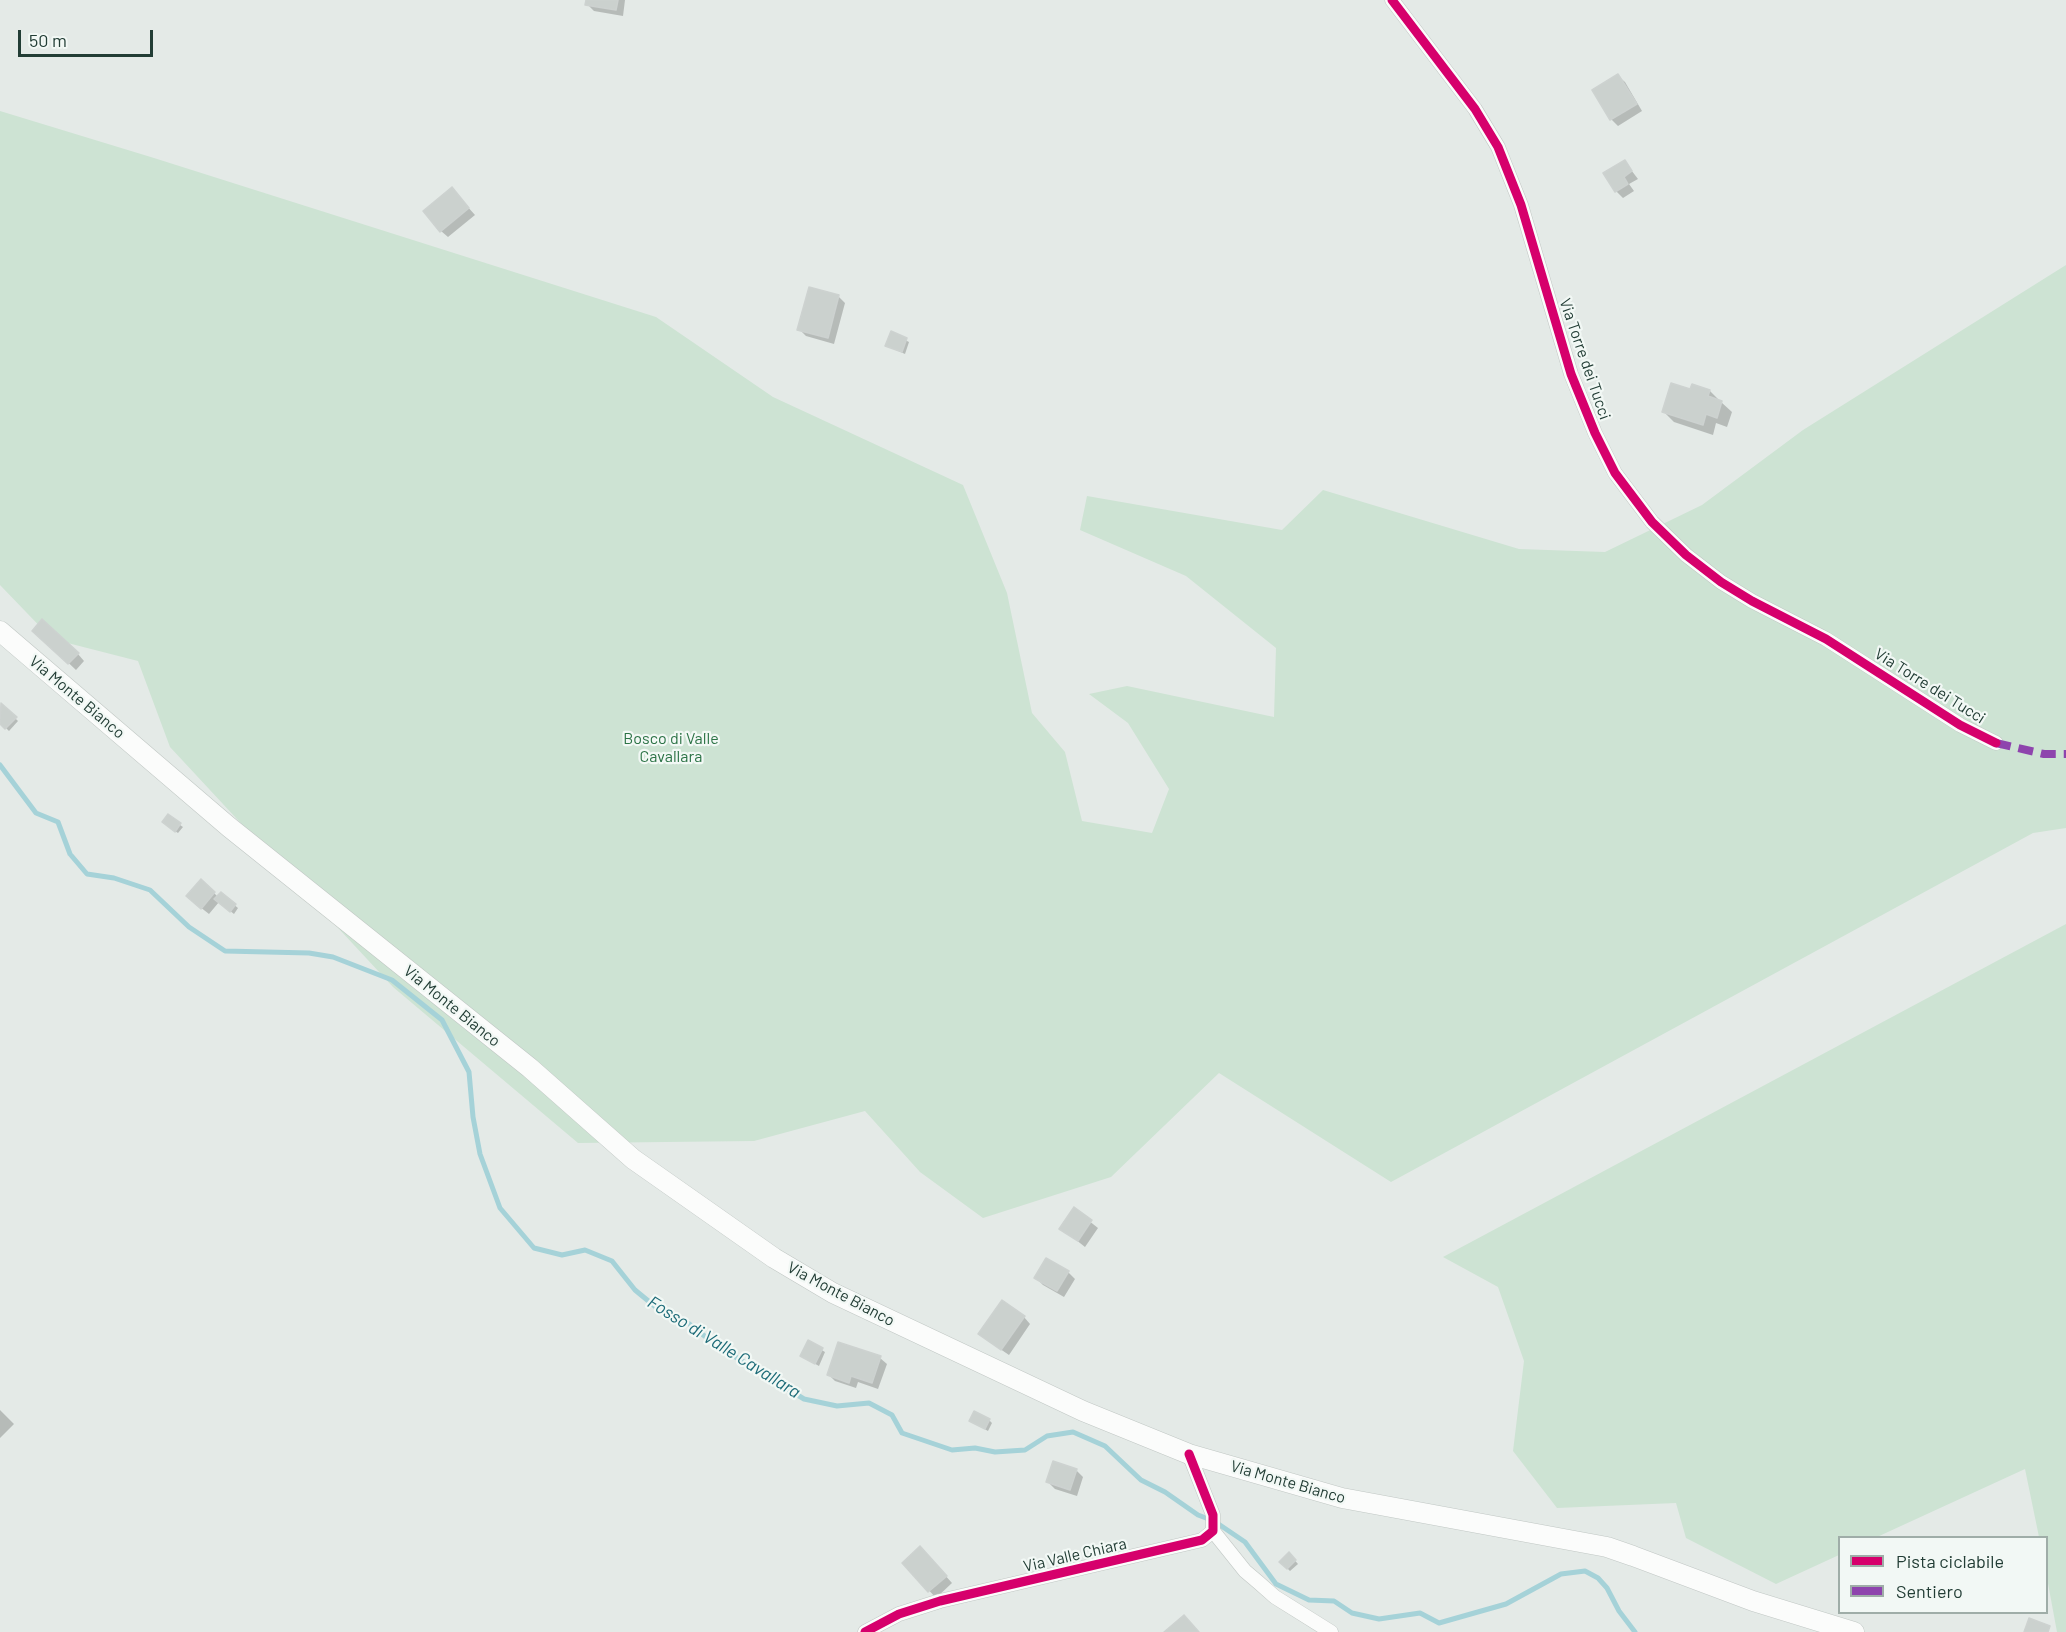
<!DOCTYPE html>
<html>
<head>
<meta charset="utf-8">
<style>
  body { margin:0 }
  #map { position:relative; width:2066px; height:1632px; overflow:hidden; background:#e4eae7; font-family:Barlow,sans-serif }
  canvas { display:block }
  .legend { position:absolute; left:1838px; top:1536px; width:210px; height:78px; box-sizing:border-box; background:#f2f8f5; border:2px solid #9fada8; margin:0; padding:8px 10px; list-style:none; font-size:18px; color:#223d35 }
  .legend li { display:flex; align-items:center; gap:12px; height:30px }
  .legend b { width:30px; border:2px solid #9fada8 }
  .scale { position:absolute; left:18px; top:30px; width:135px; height:27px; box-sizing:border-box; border:3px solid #223d35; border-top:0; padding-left:8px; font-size:18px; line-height:21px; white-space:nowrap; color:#223d35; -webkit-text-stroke:4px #f2f8f5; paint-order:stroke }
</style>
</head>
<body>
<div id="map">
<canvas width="2066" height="1632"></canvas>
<ul class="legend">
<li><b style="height:8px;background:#d6006c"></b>Pista ciclabile</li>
<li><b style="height:8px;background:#8e44ad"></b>Sentiero</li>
</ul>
<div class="scale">50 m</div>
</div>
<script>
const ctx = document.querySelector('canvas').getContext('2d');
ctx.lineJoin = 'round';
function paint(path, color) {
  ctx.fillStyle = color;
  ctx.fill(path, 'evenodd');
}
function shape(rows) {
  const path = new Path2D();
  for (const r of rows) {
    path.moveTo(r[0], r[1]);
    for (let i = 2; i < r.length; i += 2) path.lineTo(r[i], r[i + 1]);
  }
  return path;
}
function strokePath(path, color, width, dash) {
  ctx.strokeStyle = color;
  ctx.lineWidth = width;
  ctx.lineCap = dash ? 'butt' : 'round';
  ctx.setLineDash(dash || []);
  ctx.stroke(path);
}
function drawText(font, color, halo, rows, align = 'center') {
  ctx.font = font + ' Barlow,sans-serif';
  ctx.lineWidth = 4.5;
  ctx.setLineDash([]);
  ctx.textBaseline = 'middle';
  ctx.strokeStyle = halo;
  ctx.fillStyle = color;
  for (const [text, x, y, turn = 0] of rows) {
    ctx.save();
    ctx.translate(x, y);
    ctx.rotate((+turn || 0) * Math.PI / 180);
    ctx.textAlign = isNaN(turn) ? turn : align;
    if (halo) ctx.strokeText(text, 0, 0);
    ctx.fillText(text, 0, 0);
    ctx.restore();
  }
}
const green = shape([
  [0,111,154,158,656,317,773,397,963,485,1007,593,1032,713,1065,752,1082,821,1152,833,1169,789,1128,723,1089,694,1127,686,1274,717,1276,648,1186,576,1080,530,1087,496,1282,530,1323,490,1519,549,1605,552,1702,505,1803,430,2066,265,2066,828,2033,833,1391,1182,1219,1073,1111,1177,983,1218,920,1172,865,1111,754,1141,578,1143,393,987,170,747,138,661,52,639,0,585],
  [2066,924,2066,1632,2057,1632,2047,1578,2046,1538,2039,1537,2025,1469,1877,1537,1840,1538,1839,1555,1776,1584,1686,1538,1676,1503,1557,1508,1513,1451,1524,1361,1498,1287,1443,1257]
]);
const shadow = shape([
  [588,0,625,0,623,16,594,11,587,4],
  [1618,76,1625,82,1642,111,1618,126,1611,119],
  [1625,162,1638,179,1629,184,1634,191,1623,198,1616,191,1605,174],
  [458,196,475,215,448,237,441,231],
  [838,296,845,303,834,344,806,336,799,329],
  [891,333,909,342,905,354,887,346],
  [1691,391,1710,391,1721,402,1732,412,1727,427,1716,423,1713,435,1674,422,1664,412],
  [41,637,78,654,84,661,76,670],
  [1,705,18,721,9,731,0,722],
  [166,825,180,825,183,827,178,833],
  [214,893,218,897,221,894,238,908,234,914,219,902,209,914,195,903],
  [1074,1209,1098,1228,1085,1247,1061,1228],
  [1068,1272,1075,1279,1064,1297,1043,1285,1036,1278],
  [1024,1317,1030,1324,1009,1355,987,1340],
  [808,1342,825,1352,819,1366,801,1356],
  [880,1358,887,1364,878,1389,858,1382,856,1388,835,1381,829,1375],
  [0,1410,14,1424,0,1438],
  [989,1420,992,1423,988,1431,970,1421],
  [1076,1470,1083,1477,1077,1496,1055,1489,1048,1482],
  [1289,1554,1298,1564,1290,1571,1281,1562],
  [927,1555,952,1583,936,1598,904,1563]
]);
const stream = shape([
  [0,765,36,813,58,822,70,854,87,874,114,878,150,890,189,927,225,951,309,953,333,957,392,980,442,1020,469,1072,473,1117,480,1154,500,1208,534,1248,562,1255,585,1250,612,1261,635,1290,663,1313,688,1323,716,1345,804,1399,837,1406,869,1403,892,1415,902,1433,952,1450,975,1448,995,1452,1025,1450,1047,1436,1073,1432,1105,1446,1141,1480,1165,1492,1198,1515,1214,1521,1245,1542,1276,1584,1309,1600,1334,1601,1352,1613,1379,1619,1420,1613,1439,1623,1506,1604,1561,1574,1585,1571,1598,1578,1607,1588,1619,1611,1635,1632]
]);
const building = shape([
  [586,0,618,0,616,10,585,5,586,0],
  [1618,74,1637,104,1610,120,1592,90,1618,74],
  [1625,160,1632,171,1624,177,1628,184,1615,192,1603,173,1625,160],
  [452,187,469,208,440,232,423,211,452,187],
  [809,287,839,295,828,338,797,330,809,287],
  [891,331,907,338,902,352,885,346,891,331],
  [1671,383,1690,389,1692,384,1710,390,1708,396,1722,401,1717,418,1706,414,1703,425,1662,412,1671,383],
  [42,619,79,653,68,664,32,631,42,619],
  [1,703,17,717,5,729,0,724,1,703],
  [168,814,181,823,175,832,162,822,168,814],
  [201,879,215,892,201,909,186,896,201,879],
  [221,892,236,904,230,912,214,899,221,892],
  [1074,1207,1092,1220,1078,1241,1059,1229,1074,1207],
  [1046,1258,1069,1271,1057,1291,1034,1278,1046,1258],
  [1002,1300,1025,1316,1001,1350,978,1334,1002,1300],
  [808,1340,823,1348,815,1364,800,1356,808,1340],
  [838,1342,881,1356,872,1383,851,1376,849,1383,827,1375,838,1342],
  [974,1411,990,1419,985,1429,969,1421,974,1411],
  [1053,1461,1077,1469,1070,1490,1046,1482,1053,1461],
  [920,1546,947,1576,928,1592,902,1563,920,1546],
  [1289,1552,1296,1560,1287,1569,1279,1562,1289,1552],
  [1184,1615,1199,1632,1164,1632,1184,1615],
  [2029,1618,2050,1626,2048,1632,2024,1632,2029,1618]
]);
const minor = shape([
  [1392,0,1475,109,1498,147,1521,205,1571,374,1595,433,1615,473,1652,522,1686,555,1721,582,1752,601,1826,639,1960,725,1996,743],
  [1213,1531,1245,1571,1258,1582,1275,1597,1331,1632],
  [865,1632,899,1614,940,1601,1202,1540,1213,1531,1213,1515,1189,1454]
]);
const secondary = shape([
  [0,631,229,827,530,1068,633,1159,774,1258,833,1293,1083,1411,1189,1454,1342,1498,1607,1547,1633,1556,1753,1601,1854,1632]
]);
const quiet = shape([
  [1996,743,2044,754,2066,754]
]);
const cycleway = shape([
  [1392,0,1475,109,1498,147,1521,205,1571,374,1595,433,1615,473,1652,522,1686,555,1721,582,1752,601,1826,639,1960,725,1996,743],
  [865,1632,899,1614,940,1601,1202,1540,1213,1531,1213,1515,1189,1454]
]);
const streetNames = [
  ["Via Torre dei Tucci",1585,359,71],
  ["Via Torre dei Tucci",1930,686,32],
  ["Via Monte Bianco",77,697,40],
  ["Via Monte Bianco",452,1006,39],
  ["Via Monte Bianco",841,1294,28],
  ["Via Monte Bianco",1288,1482,16],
  ["Via Valle Chiara",1075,1555,-13]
];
const parkNames = [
  ["Bosco di Valle",671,739],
  ["Cavallara",671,757]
];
const waterNames = [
  ["Fosso di Valle Cavallara",724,1347,32]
];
paint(green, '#cde3d3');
paint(shadow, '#0003');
strokePath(stream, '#a5d2d8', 5);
paint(building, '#cbd1ce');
strokePath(building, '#cdd2d0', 1.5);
strokePath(minor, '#c1c7c4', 15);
strokePath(secondary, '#c0c7c4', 21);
strokePath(minor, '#fbfcfb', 14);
strokePath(secondary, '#fbfcfb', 20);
strokePath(quiet, '#8e44ad', 8, [15, 8]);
strokePath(cycleway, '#d6006c', 9);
drawText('16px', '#223d35', '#f2f8f5', streetNames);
drawText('16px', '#2c7346', '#f2f8f5', parkNames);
drawText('italic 18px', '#1c6b78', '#f2f8f5', waterNames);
</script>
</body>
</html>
